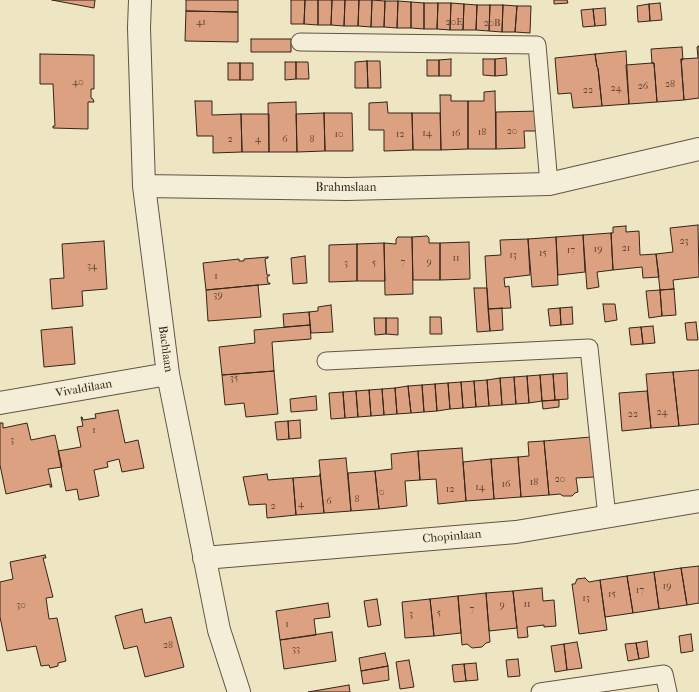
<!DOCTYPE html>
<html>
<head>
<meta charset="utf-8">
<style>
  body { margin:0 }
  canvas { display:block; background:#eee5c3 }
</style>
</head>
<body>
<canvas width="699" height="692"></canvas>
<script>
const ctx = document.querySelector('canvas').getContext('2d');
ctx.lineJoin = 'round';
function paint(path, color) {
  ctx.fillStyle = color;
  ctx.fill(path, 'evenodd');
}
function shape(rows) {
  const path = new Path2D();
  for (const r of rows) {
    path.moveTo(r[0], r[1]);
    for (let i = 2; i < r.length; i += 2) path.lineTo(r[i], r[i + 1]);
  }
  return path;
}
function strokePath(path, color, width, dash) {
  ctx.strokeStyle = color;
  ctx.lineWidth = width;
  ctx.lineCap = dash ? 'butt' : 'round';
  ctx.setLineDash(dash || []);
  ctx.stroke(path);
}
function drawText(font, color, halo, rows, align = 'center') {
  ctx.font = font + ' "IM FELL French Canon",serif';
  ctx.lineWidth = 4;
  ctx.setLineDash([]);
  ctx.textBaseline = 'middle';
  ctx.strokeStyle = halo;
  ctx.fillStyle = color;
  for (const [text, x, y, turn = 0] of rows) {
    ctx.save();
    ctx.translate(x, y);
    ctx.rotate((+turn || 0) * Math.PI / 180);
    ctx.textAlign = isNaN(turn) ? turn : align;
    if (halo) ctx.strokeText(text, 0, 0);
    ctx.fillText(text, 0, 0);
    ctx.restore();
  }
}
const building = shape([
  [52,0,95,0,94,8,52,0],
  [186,0,238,0,238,12,186,11,186,0],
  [291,0,305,0,304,24,291,24,291,0],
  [305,0,318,0,318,25,304,24,305,0],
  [318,0,332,0,331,25,318,25,318,0],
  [332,0,345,0,344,26,331,25,332,0],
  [345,0,359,0,358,26,344,26,345,0],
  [359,0,372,0,371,27,358,26,359,0],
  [372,0,385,1,384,27,371,27,372,0],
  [554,0,567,0,568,3,554,4,554,0],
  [385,1,398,1,397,28,384,27,385,1],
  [398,1,411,2,411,28,397,28,398,1],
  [411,2,424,3,424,29,411,28,411,2],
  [424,3,438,3,437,29,424,29,424,3],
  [438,3,451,3,450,30,437,29,438,3],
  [451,3,464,4,463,30,450,30,451,3],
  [660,3,662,20,650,21,649,4,660,3],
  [464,4,477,5,476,30,463,30,464,4],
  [649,4,650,21,638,22,637,6,649,4],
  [477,5,490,5,489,31,476,30,477,5],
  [490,5,503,5,502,32,489,31,490,5],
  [503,5,517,6,515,32,502,32,503,5],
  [517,6,531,6,530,33,515,32,517,6],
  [605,8,606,25,595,26,593,9,605,8],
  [593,9,595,26,583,27,581,10,593,9],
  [186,11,238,12,238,42,185,41,186,11],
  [251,39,291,39,291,52,251,52,251,39],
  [699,46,699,98,684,100,681,59,698,58,697,47,699,46],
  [682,47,683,60,681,59,684,100,657,102,654,63,652,63,651,49,682,47],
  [626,51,629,104,602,106,598,68,597,67,595,54,626,51],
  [40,54,94,55,94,89,91,89,91,98,93,99,94,102,88,102,88,129,53,128,53,126,55,126,53,84,40,84,40,54],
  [595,54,597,67,598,68,602,106,573,108,571,93,558,94,555,58,595,54],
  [506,58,507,75,495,76,495,59,506,58],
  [451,59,451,76,439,76,439,60,451,59],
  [483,59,495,59,495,76,483,75,483,59],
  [427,60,439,60,439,76,427,76,427,60],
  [367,61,380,61,381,88,368,88,367,61],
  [367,61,368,88,355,88,355,62,367,61],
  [285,62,296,62,296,79,285,80,285,62],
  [296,62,308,62,309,79,296,79,296,62],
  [228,63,240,63,240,80,228,80,228,63],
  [240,63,253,63,253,80,240,80,240,63],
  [652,63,654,63,657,102,629,104,626,65,652,63],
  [495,91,496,149,468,149,468,101,484,101,484,92,495,91],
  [440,95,451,95,451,101,468,101,468,149,441,150,440,95],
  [195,101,212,101,212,115,241,114,242,152,213,153,213,136,197,136,195,101],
  [296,102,297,152,269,152,268,103,296,102],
  [387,102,388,113,412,113,413,150,384,151,384,130,369,130,369,103,387,102],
  [541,111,541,131,524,131,525,148,496,149,496,112,541,111],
  [324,113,325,151,297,152,296,114,324,113],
  [324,113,352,113,353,151,325,151,324,113],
  [412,113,440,113,441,150,413,150,412,113],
  [241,114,269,114,269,152,242,152,241,114],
  [698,225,699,277,673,280,674,289,660,290,656,254,673,252,670,228,698,225],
  [626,226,626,232,639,231,640,255,656,254,659,277,643,278,642,267,613,270,611,233,613,233,613,227,626,226],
  [611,233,613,270,597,272,599,287,587,289,583,235,611,233],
  [583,235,585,272,558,275,556,237,583,235],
  [427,236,429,238,429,243,440,243,440,280,413,280,412,237,427,236],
  [398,237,412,237,413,294,385,295,384,243,396,244,396,239,398,237],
  [556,237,558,285,532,287,528,239,556,237],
  [528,239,530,275,504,278,505,287,509,286,511,308,488,309,485,256,501,255,500,240,528,239],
  [104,241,107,289,82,291,83,306,52,309,50,279,64,278,62,244,104,241],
  [469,242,470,279,440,280,440,243,469,242],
  [384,243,385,281,357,281,357,244,384,243],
  [357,244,357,281,329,282,329,245,357,244],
  [305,256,307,283,293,284,291,258,305,256],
  [268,257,268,258,265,259,267,275,270,275,267,277,268,283,270,283,270,284,206,290,203,263,239,259,239,261,244,261,244,259,268,257],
  [258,285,261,317,208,321,206,290,258,285],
  [474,288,487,288,490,331,477,332,474,288],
  [674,289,676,315,662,316,660,290,674,289],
  [660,290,662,316,649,318,646,291,660,290],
  [603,304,615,304,617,320,605,322,603,304],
  [331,305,333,332,311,333,309,312,318,311,318,307,331,305],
  [572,307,573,324,561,325,560,308,572,307],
  [502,308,503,330,490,331,488,309,502,308],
  [560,308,561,325,550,326,548,309,560,308],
  [309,312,310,325,284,327,283,314,309,312],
  [430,317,441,317,442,334,430,334,430,317],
  [374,318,386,318,386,334,375,335,374,318],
  [386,318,398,318,398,335,386,334,386,318],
  [696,322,698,340,687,340,685,323,696,322],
  [310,325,311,339,272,342,274,371,222,375,219,347,255,343,254,330,310,325],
  [653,326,655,343,643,344,641,327,653,326],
  [72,327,75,364,44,367,41,330,72,327],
  [641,327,643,344,631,345,629,328,641,327],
  [699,370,699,424,679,426,673,372,699,370],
  [274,371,278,414,246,417,244,403,225,405,222,375,274,371],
  [673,372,679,426,651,428,646,374,673,372],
  [567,373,568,399,555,400,553,374,567,373],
  [553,374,555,400,542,401,540,375,553,374],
  [540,375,542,401,529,403,527,376,540,375],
  [527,376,529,403,516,404,514,377,527,376],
  [514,377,516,404,502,405,500,378,514,377],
  [500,378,502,405,489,406,487,380,500,378],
  [487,380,489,406,476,407,474,381,487,380],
  [474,381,476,407,463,408,461,382,474,381],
  [461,382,463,408,450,409,448,383,461,382],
  [448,383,450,409,437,411,435,384,448,383],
  [435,384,437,411,424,412,422,385,435,384],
  [422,385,424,412,411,413,408,386,422,385],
  [408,386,411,413,397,414,395,388,408,386],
  [395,388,397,414,384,415,382,389,395,388],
  [382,389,384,415,371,416,369,390,382,389],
  [369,390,371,416,358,417,356,391,369,390],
  [356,391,358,417,345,418,343,392,356,391],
  [647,391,651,428,622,431,619,393,647,391],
  [343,392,345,418,331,419,329,393,343,392],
  [316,396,317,410,291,412,290,399,316,396],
  [559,400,559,407,543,409,542,401,559,400],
  [118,410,125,443,138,440,144,468,122,472,119,459,107,462,108,467,94,470,99,496,79,500,77,489,66,491,58,451,81,447,77,427,83,426,81,417,82,417,83,420,96,418,95,414,118,410],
  [300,420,301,438,289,439,288,421,300,420],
  [288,421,289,439,277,440,275,422,288,421],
  [0,423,3,423,3,428,27,423,31,440,55,435,62,467,48,469,52,487,50,487,50,484,6,494,0,465,0,423],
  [591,437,594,477,576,478,578,492,575,493,572,496,563,496,560,494,549,495,544,441,591,437],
  [544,441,549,495,521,497,518,457,529,456,528,442,544,441],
  [462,448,466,501,438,504,436,479,420,480,418,451,462,448],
  [418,451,420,480,405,481,407,506,379,509,375,471,392,469,391,454,418,451],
  [518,457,521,497,494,499,491,459,518,457],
  [346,458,351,511,324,513,319,460,346,458],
  [491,459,494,499,466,501,463,462,491,459],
  [375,471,379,509,351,511,348,473,375,471],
  [267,474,268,480,293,478,296,515,267,518,266,504,249,505,243,477,267,474],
  [320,474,324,513,296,515,293,478,320,476,320,474],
  [45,555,46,558,43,558,53,597,46,598,49,619,57,618,66,661,58,663,58,666,50,668,49,665,41,666,36,646,7,651,0,617,0,582,13,579,10,562,45,555],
  [699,566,699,603,687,605,681,568,699,566],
  [681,568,687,605,659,609,654,572,681,568],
  [654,572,659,609,633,613,627,576,654,572],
  [627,576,633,613,605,617,600,580,627,576],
  [585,578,589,582,600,580,607,630,579,634,572,584,575,584,577,579,585,578],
  [542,588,543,601,554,600,556,626,544,627,544,625,527,627,528,637,518,638,513,591,542,588],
  [513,591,517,628,489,631,486,593,513,591],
  [486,593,490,642,486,643,482,647,472,648,467,644,462,645,458,596,486,593],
  [458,596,461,633,434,636,430,599,458,596],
  [377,599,381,625,368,627,364,601,377,599],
  [430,599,434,636,405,638,402,602,430,599],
  [328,603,330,617,314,619,316,635,280,640,276,611,328,603],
  [142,609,145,623,171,617,184,667,145,677,137,646,124,649,115,616,142,609],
  [332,632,336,661,284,669,280,640,332,632],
  [691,634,693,651,681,653,679,636,691,634],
  [647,641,649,657,639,659,636,643,647,641],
  [577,642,582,668,567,670,564,644,577,642],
  [636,643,639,659,628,661,625,644,636,643],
  [564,644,567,670,555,672,551,646,564,644],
  [385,653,388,666,361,671,359,658,385,653],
  [518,659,520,676,508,677,506,660,518,659],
  [409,660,414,687,400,689,396,662,409,660],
  [476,663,478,680,466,681,464,664,476,663],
  [464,664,466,681,454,682,452,665,464,664],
  [388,666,389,680,363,684,361,671,388,666],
  [349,685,350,692,308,692,349,685]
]);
const service = shape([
  [300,42,537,45,549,184],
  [326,361,589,348,607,517],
  [540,692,664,674,668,692]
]);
const minor = shape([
  [140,0,139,28,144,186,168,374,219,630,239,692],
  [144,186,347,189,549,184,699,149],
  [0,403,168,374],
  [204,558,516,532,699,501]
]);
const numberNames = [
  ["41",201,23],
  ["20E",454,23],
  ["20B",492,24],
  ["40",78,83],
  ["28",670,85],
  ["26",643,87],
  ["24",616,89],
  ["22",588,91],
  ["20",512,132],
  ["18",482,133],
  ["14",427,134],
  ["16",456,134],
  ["10",339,135],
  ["12",400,135],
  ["2",230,140],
  ["4",258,140],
  ["6",285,140],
  ["8",312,140],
  ["23",684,242],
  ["21",626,249],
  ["19",598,250],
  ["17",571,251],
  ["15",543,254],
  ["13",513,256],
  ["11",456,259],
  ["7",403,263],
  ["9",429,263],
  ["3",346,264],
  ["5",374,264],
  ["34",92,267],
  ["1",216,277],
  ["39",218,296],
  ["35",234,379],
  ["24",662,413],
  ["22",633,415],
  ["1",94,431],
  ["3",12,441],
  ["20",560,480],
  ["18",534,483],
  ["16",506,485],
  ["14",480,488],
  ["12",450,490],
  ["10",380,493],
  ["8",357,500],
  ["6",329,502],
  ["4",301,505],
  ["2",273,507],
  ["19",667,587],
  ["17",640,591],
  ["15",612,595],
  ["13",586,599],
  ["11",527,605],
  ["30",21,606],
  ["9",502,606],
  ["7",472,610],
  ["5",439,614],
  ["3",411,615],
  ["1",287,625],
  ["28",168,646],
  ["33",296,650]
];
const streetNames = [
  ["Brahmslaan",346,188],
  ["Bachlaan",165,349,82],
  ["Vivaldilaan",84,389,-10],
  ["Chopinlaan",452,537,-5]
];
paint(building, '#dca181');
strokePath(building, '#342518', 1);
strokePath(service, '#625543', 19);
strokePath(minor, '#625543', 24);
strokePath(service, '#f4eed8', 17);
strokePath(minor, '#f4eed8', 22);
drawText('10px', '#5e4432', null, numberNames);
drawText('12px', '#342518', '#f4eed8', streetNames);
</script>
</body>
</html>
